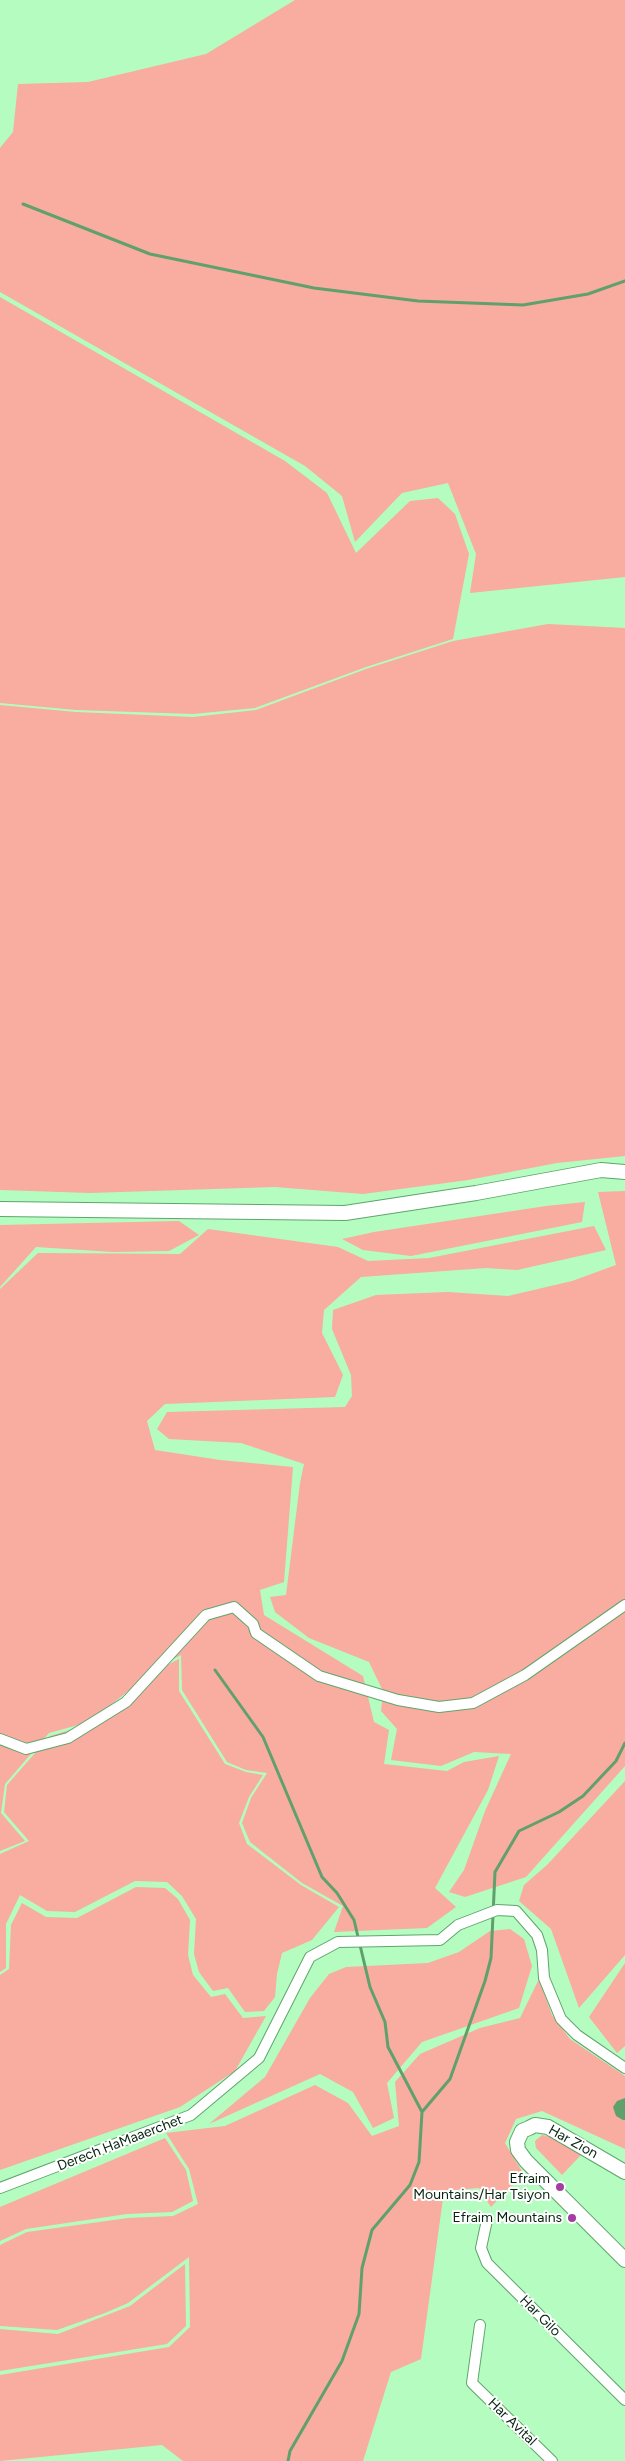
<!DOCTYPE html>
<html>
<head>
<meta charset="utf-8">
<style>
  body { margin:0 }
  canvas { display:block; background:#b4fcc0 }
</style>
</head>
<body>
<canvas width="625" height="2461"></canvas>
<script>
const ctx = document.querySelector('canvas').getContext('2d');
ctx.lineJoin = 'round';
function paint(path, color) {
  ctx.fillStyle = color;
  ctx.fill(path, 'evenodd');
}
function shape(rows) {
  const path = new Path2D();
  for (const r of rows) {
    path.moveTo(r[0], r[1]);
    for (let i = 2; i < r.length; i += 2) path.lineTo(r[i], r[i + 1]);
  }
  return path;
}
function strokePath(path, color, width, dash) {
  ctx.strokeStyle = color;
  ctx.lineWidth = width;
  ctx.lineCap = dash ? 'butt' : 'round';
  ctx.setLineDash(dash || []);
  ctx.stroke(path);
}
function drawText(font, color, halo, rows, align = 'center') {
  ctx.font = font + ' Figtree,sans-serif';
  ctx.lineWidth = 4;
  ctx.setLineDash([]);
  ctx.textBaseline = 'middle';
  ctx.strokeStyle = halo;
  ctx.fillStyle = color;
  for (const [text, x, y, turn = 0] of rows) {
    ctx.save();
    ctx.translate(x, y);
    ctx.rotate((+turn || 0) * Math.PI / 180);
    ctx.textAlign = isNaN(turn) ? turn : align;
    if (halo) ctx.strokeText(text, 0, 0);
    ctx.fillText(text, 0, 0);
    ctx.restore();
  }
}
const green = shape([
  [295,0,625,0,625,577,470,593,476,554,448,483,402,493,355,542,342,496,305,466,0,292,0,148,13,132,18,84,88,82,206,54],
  [0,297,285,461,327,493,356,553,410,501,438,498,455,514,469,554,453,639,366,667,255,708,193,714,76,710,0,703],
  [548,624,625,628,625,1156,557,1163,468,1180,363,1194,275,1187,90,1193,0,1190,0,705,76,712,193,717,256,710,366,669,453,641],
  [625,1191,625,1766,526,1877,465,1897,449,1892,464,1870,485,1811,511,1754,474,1752,441,1766,391,1760,397,1729,381,1711,383,1691,369,1662,309,1638,275,1612,270,1597,286,1595,300,1483,304,1464,241,1443,169,1439,157,1429,167,1412,345,1407,352,1396,351,1375,332,1329,333,1310,376,1295,448,1292,508,1296,572,1281,616,1265,598,1192],
  [585,1202,582,1222,411,1256,363,1250,342,1239,374,1232,546,1206],
  [179,1221,199,1235,169,1251,113,1252,36,1247,0,1287,0,1225],
  [594,1226,606,1250,517,1270,486,1268,361,1277,324,1310,322,1333,343,1375,335,1397,165,1404,147,1421,155,1450,220,1460,293,1467,284,1582,260,1590,264,1615,363,1676,374,1722,389,1730,384,1764,447,1771,464,1762,499,1756,488,1790,435,1888,456,1907,427,1928,334,1932,343,1906,302,1883,250,1842,242,1823,251,1798,267,1773,246,1770,227,1762,182,1690,181,1655,160,1666,89,1722,49,1733,5,1784,1,1813,25,1841,0,1851,0,1289,38,1253,180,1254,208,1229,338,1247,368,1261,429,1258],
  [179,1659,179,1691,225,1764,246,1772,263,1775,249,1797,239,1823,247,1844,301,1885,339,1907,312,1940,282,1953,277,1974,275,1997,264,2011,245,2012,228,1988,213,1991,199,1972,194,1954,196,1919,182,1896,167,1882,135,1881,75,1912,47,1911,20,1895,6,1924,6,1968,0,1972,0,1854,29,1841,4,1812,7,1785,50,1736,90,1724,161,1668],
  [625,1781,625,1955,579,2008,551,1929,519,1901,524,1885,547,1865],
  [136,1887,165,1888,178,1899,190,1920,188,1955,193,1975,211,1997,225,1994,243,2018,266,2016,235,2071,180,2107,0,2170,0,1975,9,1969,11,1925,22,1903,46,1917,77,1918],
  [510,1929,524,1939,532,1966,519,2008,422,2042,387,2083,394,2118,373,2128,353,2092,320,2074,209,2124,265,2077,310,1998,329,1974,346,1967,428,1963,459,1952,490,1931],
  [625,1963,625,2046,617,2053,589,2017],
  [539,1979,552,2015,570,2039,625,2076,625,2149,542,2111,516,2119,505,2143,523,2173,491,2207,479,2188,444,2191,421,2359,391,2372,363,2461,183,2461,162,2445,0,2461,0,2375,169,2347,190,2327,189,2257,128,2303,105,2313,57,2330,0,2326,0,2245,27,2232,128,2218,173,2216,198,2204,189,2169,166,2133,225,2126,315,2085,348,2103,372,2136,399,2126,395,2082,420,2054,480,2028,520,2018],
  [542,2135,552,2137,581,2155,562,2175,536,2148,535,2141],
  [165,2138,186,2170,193,2201,172,2212,127,2214,26,2229,0,2241,0,2207],
  [185,2264,186,2326,167,2344,0,2371,0,2329,58,2334,130,2306]
]);
const water = shape([
  [625,2098,625,2120,623,2120,616,2116,613,2107,617,2101]
]);
const stream = shape([
  [23,204,150,254,314,288,418,301,523,305,588,294,625,281],
  [215,1670,263,1737,322,1877,337,1893,354,1920,370,1987,385,2022,388,2047,422,2112],
  [288,2461,290,2451,342,2361,359,2314,362,2268,372,2230,410,2185,419,2162,422,2112,450,2079,485,1981,491,1958,495,1872,519,1831,559,1812,583,1796,616,1761,625,1743]
]);
const street = shape([
  [0,1739,26,1749,68,1738,126,1702,206,1615,234,1607,253,1624,256,1633,319,1676,398,1700,439,1707,473,1703,525,1675,625,1605],
  [0,2188,191,2115,259,2058,310,1957,338,1942,440,1940,458,1925,497,1910,516,1911,537,1935,542,1950,544,1978,561,2019,577,2035,625,2068],
  [487,2220,481,2248,487,2263,625,2400],
  [480,2325,472,2383,552,2461]
]);
const secondary = shape([
  [0,1209,345,1213,476,1193,601,1170,625,1172],
  [625,2172,548,2127,535,2125,529,2128,522,2131,517,2142,518,2150,526,2161,625,2260]
]);
const markers = [
  [560,2187,5,"#a43da1"],
  [572,2218,5,"#a43da1"]
];
const streetNames = [
  ["Har Zion",573,2142,29],
  ["Derech HaMaaerchet",120,2143,-21],
  ["Har Gilo",540,2316,45],
  ["Har Avital",512,2422,44]
];
const poiNames = [
  ["Efraim",550,2179],
  ["Mountains/Har Tsiyon",550,2195],
  ["Efraim Mountains",562,2218]
];
paint(green, '#f9aca0');
paint(water, '#60a06c');
strokePath(stream, '#60a06c', 3);
strokePath(street, '#5fa56d', 12);
strokePath(secondary, '#5fa56d', 16);
strokePath(street, '#fff', 10);
strokePath(secondary, '#fff', 14);
for (const [x, y, r, color] of markers) {
  const dot = new Path2D();
  dot.arc(x, y, r, 0, 2 * Math.PI);
  ctx.fillStyle = color;
  ctx.fill(dot);
  strokePath(dot, '#fff', 2);
}
drawText('14px', '#06240e', '#fff', streetNames);
drawText('14px', '#06240e', '#fff', poiNames, 'right');
</script>
</body>
</html>
